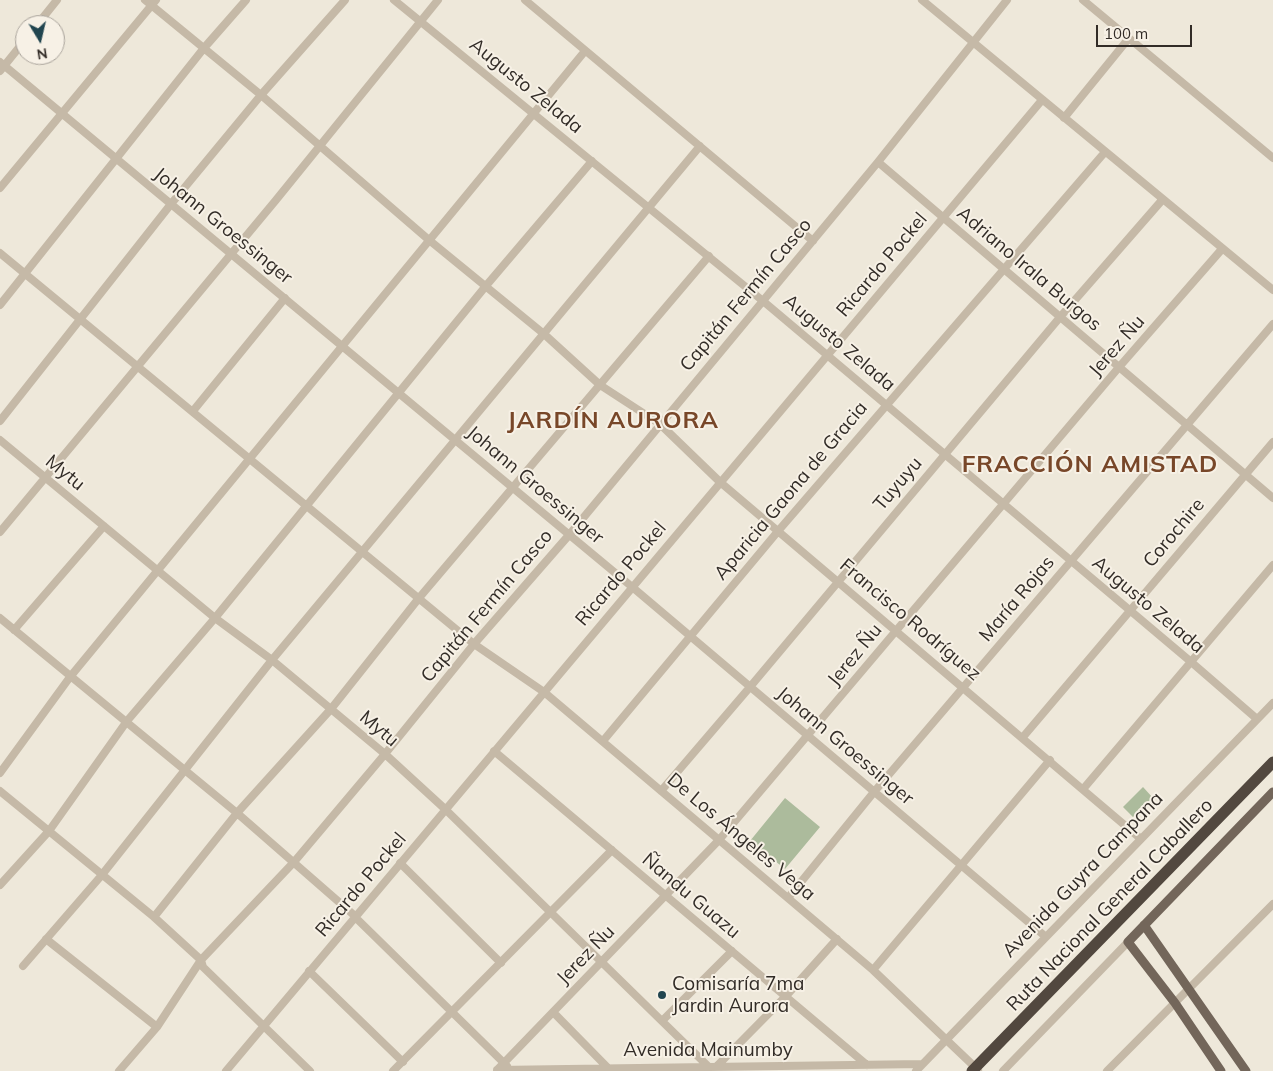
<!DOCTYPE html>
<html>
<head>
<meta charset="utf-8">
<style>
  body { margin:0 }
  #map { position:relative; width:1273px; height:1071px; overflow:hidden; background:#eee8da; font-family:Mulish,sans-serif }
  canvas { display:block }
  .north { position:absolute; left:15px; top:15px; width:50px; height:50px; box-sizing:border-box; background:#f7f1e6; border:1px solid #a8a29a; border-radius:50%; rotate:171deg; font-size:14px; font-weight:700; line-height:20px; text-align:center; color:#322c27 }
  .north::after { content:''; display:block; margin:auto; width:18px; height:22px; background:#21454f; clip-path:polygon(50% 0,100% 100%,50% 72%,0 100%) }
  .scale { position:absolute; left:1096px; top:25px; width:96px; height:22px; box-sizing:border-box; border:2px solid #322c27; border-top:0; padding-left:6px; font-size:15px; line-height:18px; white-space:nowrap; color:#322c27; -webkit-text-stroke:4px #f7f1e6; paint-order:stroke }
</style>
</head>
<body>
<div id="map">
<canvas width="1273" height="1071"></canvas>
<div class="north">N</div>
<div class="scale">100 m</div>
</div>
<script>
const ctx = document.querySelector('canvas').getContext('2d');
ctx.lineJoin = 'round';
function paint(path, color) {
  ctx.fillStyle = color;
  ctx.fill(path, 'evenodd');
}
function shape(rows) {
  const path = new Path2D();
  for (const r of rows) {
    path.moveTo(r[0], r[1]);
    for (let i = 2; i < r.length; i += 2) path.lineTo(r[i], r[i + 1]);
  }
  return path;
}
function strokePath(path, color, width, dash) {
  ctx.strokeStyle = color;
  ctx.lineWidth = width;
  ctx.lineCap = dash ? 'butt' : 'round';
  ctx.setLineDash(dash || []);
  ctx.stroke(path);
}
function drawText(font, color, halo, rows, align = 'center') {
  ctx.font = font + ' Mulish,sans-serif';
  ctx.lineWidth = 4;
  ctx.setLineDash([]);
  ctx.textBaseline = 'middle';
  ctx.strokeStyle = halo;
  ctx.fillStyle = color;
  for (const [text, x, y, turn = 0] of rows) {
    ctx.save();
    ctx.translate(x, y);
    ctx.rotate((+turn || 0) * Math.PI / 180);
    ctx.textAlign = isNaN(turn) ? turn : align;
    if (halo) ctx.strokeText(text, 0, 0);
    ctx.fillText(text, 0, 0);
    ctx.restore();
  }
}
const green = shape([
  [1143,787,1153,798,1133,817,1123,807],
  [785,798,820,827,785,869,750,841]
]);
const minor = shape([
  [145,0,261,95,429,240,544,334,600,385,660,424,720,482,1141,839],
  [394,0,763,301,1190,661,1257,719],
  [525,0,813,241],
  [922,0,1273,290],
  [1083,0,1273,158],
  [37,25,57,0],
  [0,62,631,586,1046,937],
  [0,71,25,40],
  [1064,118,1129,38],
  [878,162,1273,498],
  [0,188,156,0],
  [0,253,474,644,544,692,873,970,978,1070],
  [0,305,204,48,246,0],
  [193,411,285,298],
  [0,421,171,204,261,95,345,0],
  [0,440,215,618,272,660,385,754,445,809,712,1070],
  [0,532,276,200,438,0],
  [0,618,237,813,355,916],
  [14,630,104,526],
  [1023,737,1273,442],
  [603,741,779,530,1105,152],
  [494,751,867,1065],
  [0,773,70,677,585,51],
  [1084,788,1273,565],
  [0,791,154,917,201,960,203,967,310,1071],
  [661,791,750,687,1061,316,1163,199],
  [400,863,501,963],
  [0,885,49,831,127,721,215,618,485,287,592,161],
  [788,898,874,792,1273,324],
  [154,917,237,813,331,709,419,598,709,256],
  [355,917,507,1066],
  [46,939,157,1027],
  [23,966,101,876,272,660,700,146],
  [873,970,1050,760],
  [309,971,403,1062],
  [553,1012,607,1067],
  [662,1021,732,951],
  [715,1068,786,996,837,939],
  [498,1069,719,840,1120,366,1222,249],
  [497,1070,922,1064],
  [119,1071,157,1027,201,960,294,862,385,754,474,644,569,535,878,162,1007,0],
  [226,1071,1042,100],
  [393,1071,612,850],
  [916,1071,1273,703],
  [1003,1071,1128,942],
  [1107,1071,1273,904]
]);
const major = shape([
  [1144,925,1246,1071],
  [1221,1071,1175,1003,1128,942,1273,792]
]);
const highway = shape([
  [972,1071,1273,762]
]);
const markers = [
  [662,995,5,"#21454f"]
];
const streetNames = [
  ["Augusto Zelada",526,86,39],
  ["Johann Groessinger",223,226,39],
  ["Ricardo Pockel",882,265,-50],
  ["Adriano Irala Burgos",1029,269,40],
  ["Capitán Fermín Casco",746,295,-50],
  ["Augusto Zelada",839,343,40],
  ["Jerez Ñu",1117,346,-49],
  ["Mytu",65,473,39],
  ["Tuyuyu",898,484,-50],
  ["Johann Groessinger",535,485,40],
  ["Aparicia Gaona de Gracia",791,491,-50],
  ["Corochire",1174,533,-50],
  ["Ricardo Pockel",621,574,-50],
  ["María Rojas",1017,599,-50],
  ["Augusto Zelada",1148,605,40],
  ["Capitán Fermín Casco",487,606,-50],
  ["Francisco Rodríguez",910,620,40],
  ["Jerez Ñu",855,655,-51],
  ["Mytu",379,729,40],
  ["Johann Groessinger",845,746,40],
  ["De Los Ángeles Vega",741,837,40],
  ["Avenida Guyra Campana",1083,875,-46],
  ["Ricardo Pockel",361,885,-50],
  ["Ñandu Guazu",691,896,40],
  ["Ruta Nacional General Caballero",1110,905,-46],
  ["Jerez Ñu",586,955,-46],
  ["Avenida Mainumby",708,1050]
];
const poiNames = [
  ["Comisaría 7ma",672,984],
  ["Jardin Aurora",672,1006]
];
const districtNames = [
  ["JARDÍN AURORA",613,421],
  ["FRACCIÓN AMISTAD",1090,465]
];
paint(green, '#acbb9c');
strokePath(minor, '#c5b9a7', 8);
strokePath(major, '#73665a', 9);
strokePath(highway, '#52483f', 11);
for (const [x, y, r, color] of markers) {
  const dot = new Path2D();
  dot.arc(x, y, r, 0, 2 * Math.PI);
  ctx.fillStyle = color;
  ctx.fill(dot);
  strokePath(dot, '#f7f1e6', 2);
}
drawText('19px', '#322c27', '#f7f1e6', streetNames);
drawText('19px', '#322c27', '#f7f1e6', poiNames, 'left');
ctx.letterSpacing = '1px';
drawText('bold 24px', '#784729', '#f7f1e6', districtNames);
ctx.letterSpacing = '0px';
</script>
</body>
</html>
